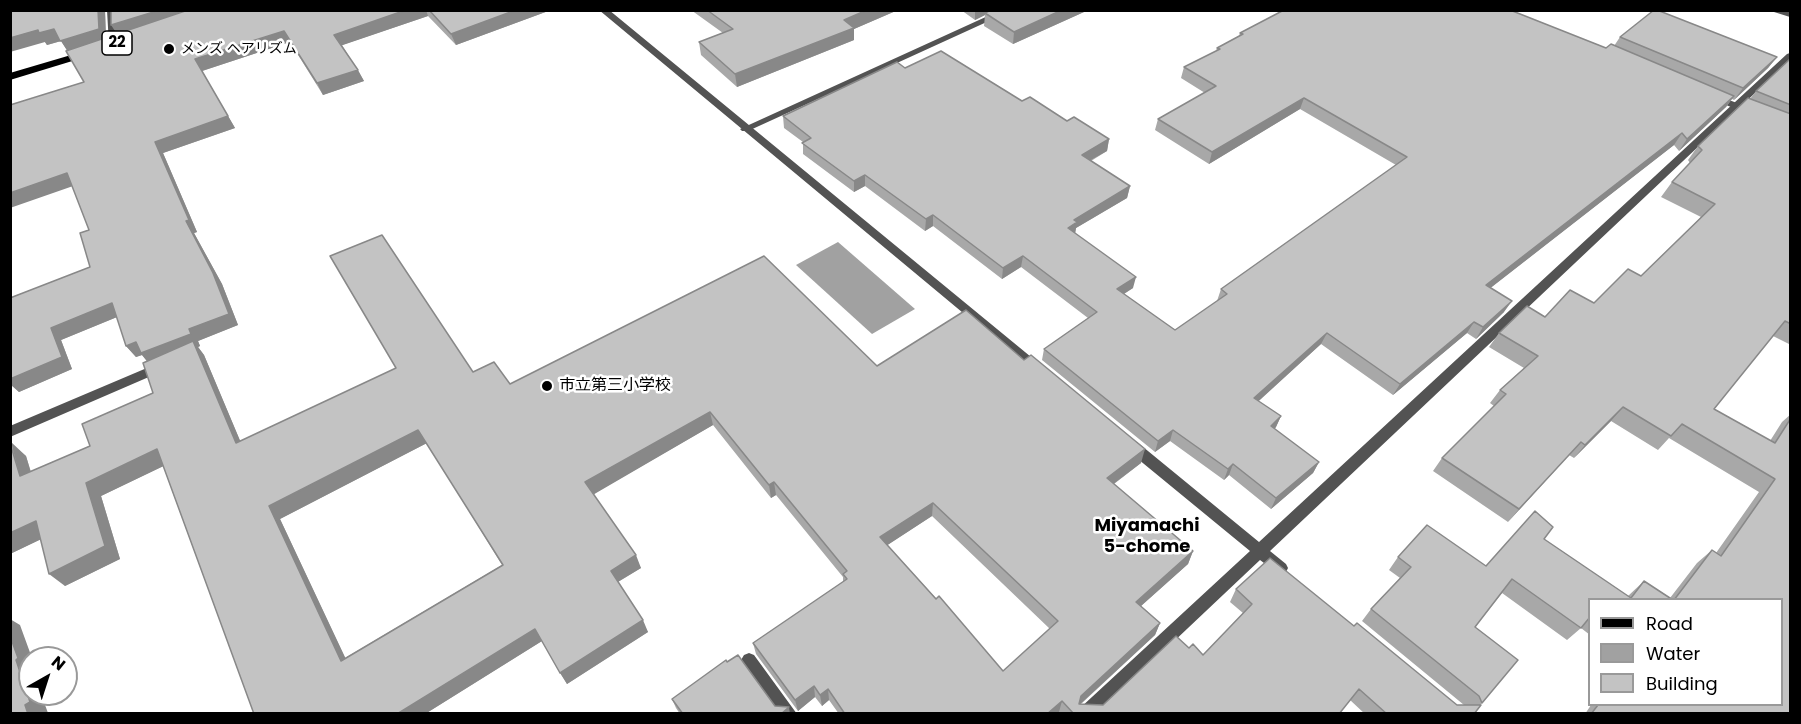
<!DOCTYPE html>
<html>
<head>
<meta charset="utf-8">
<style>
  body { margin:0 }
  #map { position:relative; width:1801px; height:724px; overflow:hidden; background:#fff; font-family:Poppins,sans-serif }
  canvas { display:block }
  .frame { position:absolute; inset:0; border:12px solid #000; pointer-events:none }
  .legend { position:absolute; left:1588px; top:598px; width:195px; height:108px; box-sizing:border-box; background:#fff; border:2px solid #999; margin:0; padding:8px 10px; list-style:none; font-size:18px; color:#000 }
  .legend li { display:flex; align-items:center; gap:12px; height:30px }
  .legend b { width:30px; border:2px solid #999 }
  .north { position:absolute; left:18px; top:646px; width:60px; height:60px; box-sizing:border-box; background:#fff; border:2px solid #999; border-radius:50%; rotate:39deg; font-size:16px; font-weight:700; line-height:24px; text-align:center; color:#000 }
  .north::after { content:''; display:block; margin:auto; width:21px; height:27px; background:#000; clip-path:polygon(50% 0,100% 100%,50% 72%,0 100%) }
</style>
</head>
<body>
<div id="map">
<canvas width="1801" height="724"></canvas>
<div class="frame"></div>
<ul class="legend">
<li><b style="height:8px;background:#000"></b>Road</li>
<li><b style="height:16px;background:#a1a1a1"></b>Water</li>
<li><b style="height:16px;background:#c3c3c3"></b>Building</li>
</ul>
<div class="north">N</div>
</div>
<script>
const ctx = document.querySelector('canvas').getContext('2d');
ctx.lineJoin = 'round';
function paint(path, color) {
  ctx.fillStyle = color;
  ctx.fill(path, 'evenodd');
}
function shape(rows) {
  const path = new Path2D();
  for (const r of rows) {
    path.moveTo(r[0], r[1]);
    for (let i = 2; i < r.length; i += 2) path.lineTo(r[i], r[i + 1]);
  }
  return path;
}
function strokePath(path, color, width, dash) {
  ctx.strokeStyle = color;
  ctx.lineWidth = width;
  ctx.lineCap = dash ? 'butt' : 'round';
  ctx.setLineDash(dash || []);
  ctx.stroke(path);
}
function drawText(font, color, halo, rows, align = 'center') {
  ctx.font = font + ' Poppins,"Noto Sans JP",sans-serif';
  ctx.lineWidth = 5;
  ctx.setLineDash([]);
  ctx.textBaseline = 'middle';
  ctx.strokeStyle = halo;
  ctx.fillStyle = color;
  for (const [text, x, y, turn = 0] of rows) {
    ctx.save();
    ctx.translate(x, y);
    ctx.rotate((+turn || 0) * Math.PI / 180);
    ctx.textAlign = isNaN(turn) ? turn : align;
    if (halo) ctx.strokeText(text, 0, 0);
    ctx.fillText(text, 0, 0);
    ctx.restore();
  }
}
const water = shape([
  [838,242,915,309,872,334,796,265]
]);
const service = shape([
  [107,10,115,10,117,45,113,48,109,45,107,10],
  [599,10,609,10,1042,366,1044,369,1042,372,1034,372,599,10],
  [1773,10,1790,12,1790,17,1774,12,1773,10],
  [1790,53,1790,60,1270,551,1286,564,1288,568,1286,572,1281,574,1276,572,1260,560,1097,714,1077,714,1079,709,1250,551,1127,450,1126,446,1127,442,1132,441,1137,442,1259,542,1787,54,1790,53],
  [161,362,165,364,167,367,165,370,10,437,10,426,161,362],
  [749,653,754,655,797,714,779,714,744,665,741,660,744,655,749,653]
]);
const minor = shape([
  [1001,10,1013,10,748,131,742,131,740,129,1001,10],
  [1714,94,1757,111,1759,113,1754,116,1751,115,1711,99,1709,97,1714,94]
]);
const primary = shape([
  [88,50,93,53,92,55,10,80,10,73,88,50]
]);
const wall = shape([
  [105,10,106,37,117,34,111,10,551,10,456,45,428,16,342,45,364,81,323,95,290,42,202,71,235,128,163,153,197,232,194,233,222,284,238,325,198,341,200,346,198,347,204,355,240,441,473,372,510,384,877,366,1141,463,1114,484,1193,551,1188,564,1141,606,1160,623,1155,635,1081,704,1103,705,1189,648,1203,655,1243,613,1230,602,1236,589,1354,626,1457,705,1464,705,1362,621,1371,609,1400,578,1389,570,1398,557,1486,566,1544,539,1628,596,1644,581,1670,598,1697,563,1712,550,1716,553,1759,492,1669,438,1658,450,1611,421,1574,458,1569,455,1508,522,1433,471,1442,458,1494,406,1490,403,1500,390,1524,368,1489,347,1499,333,1545,317,1594,303,1641,276,1701,217,1661,197,1672,182,1690,163,1688,160,1698,146,1750,99,1756,91,1791,59,1791,345,1773,336,1714,409,1770,441,1782,422,1791,414,1791,714,1585,714,1591,705,1782,705,1782,600,1590,600,1590,635,1581,628,1567,640,1502,593,1475,627,1482,703,1474,714,1365,714,1350,700,1339,714,1061,714,1059,712,1057,714,839,714,829,700,822,706,815,697,798,711,756,654,753,643,843,582,843,577,776,495,771,498,713,425,593,494,641,568,618,582,648,632,567,684,542,641,425,714,254,714,163,466,101,496,120,559,65,586,41,539,10,554,10,443,26,456,31,472,90,446,153,393,147,361,142,355,136,357,126,346,117,317,61,340,72,369,19,392,10,384,10,298,90,267,89,230,72,186,84,82,67,50,61,41,47,45,45,42],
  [427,443,502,565,345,658,280,519],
  [932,516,1050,629,1003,671,887,545],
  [691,10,898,10,854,29,854,40,737,87,701,55,699,42,723,33],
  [961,10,1084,10,1084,12,1013,44,984,26,985,15,975,20],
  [1240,33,1606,48,1614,46,1620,37,1777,57,1768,68,1734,100,1732,99,1726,107,1679,151,1674,145,1490,288,1504,312,1476,339,1467,333,1393,395,1321,344,1258,401,1281,416,1275,429,1319,462,1313,473,1271,509,1229,475,1224,480,1170,441,1155,452,1042,360,1044,349,1088,318,1021,267,1002,279,933,226,925,231,865,186,854,192,803,154,803,142,784,128,783,116,905,68,1022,101,1109,139,1107,151,1091,161,1130,186,1127,198,1076,228,1075,233,1133,288,1124,294,1175,330,1217,301,1221,289,1396,165,1300,109,1209,164,1155,130,1158,119,1205,93,1181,78,1184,67,1216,51,1217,48,1239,36],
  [672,699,775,706,790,714,680,714,676,708]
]);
const shadedWall = shape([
  [98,10,105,10,106,41,68,52,61,41,47,45,45,42,10,52,10,38],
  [160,10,203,10,119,37,111,25],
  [406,10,426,10,428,16,340,46,334,35],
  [516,10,551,10,456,45,451,34],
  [867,10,898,10,854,29,854,40,737,87,735,74,844,20],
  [975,10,994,10,985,13,985,15,975,20],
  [1062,10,1084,10,1084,12,1013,44,1014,32],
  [284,31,290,42,202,71,235,128,163,153,197,232,194,233,222,284,238,325,198,341,200,346,198,347,204,355,247,457,150,365,142,355,136,357,126,346,136,342,189,329,186,221,155,142,195,59],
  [1777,57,1768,68,1734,100,1743,88],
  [358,70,364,81,323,95,317,83],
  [1734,96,1726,107,1679,151,1687,139],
  [1304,98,1300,109,1209,164,1212,152],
  [1682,133,1674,145,1479,297,1486,285],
  [1109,139,1107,151,1080,166,1082,155],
  [67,173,76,185,10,208,10,193],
  [865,175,865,186,854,192,854,181],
  [1130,186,1127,198,1076,228,1075,234,1068,228,1074,220],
  [933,215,933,226,925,231,926,219],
  [1023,256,1021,267,1002,279,1003,268],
  [1136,277,1133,288,1114,300,1117,289],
  [1512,301,1504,312,1476,339,1483,327],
  [112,303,122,315,61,340,72,369,19,392,10,384,10,379,51,328],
  [1474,322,1467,333,1393,395,1400,384],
  [1327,333,1321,344,1249,410,1254,398],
  [1623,407,1611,421,1574,458,1585,445],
  [710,412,713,425,591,496,585,482],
  [1281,416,1276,427,1266,437,1271,426],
  [418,430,427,443,280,519,352,672,341,661,269,506],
  [1173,430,1170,441,1155,452,1158,441],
  [11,442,26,456,36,490,20,476],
  [1581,442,1569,455,1508,522,1519,509],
  [157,449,170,463,101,496,120,559,65,586,49,574,86,483],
  [1145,449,1141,463,1104,491,1107,478],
  [1319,462,1313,473,1271,509,1276,498],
  [1233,464,1229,475,1224,480,1228,469],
  [774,482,776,495,771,498,769,485],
  [933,503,932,516,880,550,880,537],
  [36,521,52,534,10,554,10,533],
  [1193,551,1188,564,1132,614,1136,602],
  [636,555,641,568,616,583,611,571],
  [10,619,20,625,32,658,30,658,30,694,41,694,48,713,47,714,28,714,25,705,10,636],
  [643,620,648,632,567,684,560,673],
  [1160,623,1155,635,1077,707,1081,696],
  [535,629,542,641,425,714,397,714],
  [814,686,815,697,798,711,795,700],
  [828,689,829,700,822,706,820,695],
  [1062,701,1059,712,1057,714,1047,714],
  [789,707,790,714,781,714]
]);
const building = shape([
  [10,10,98,10,99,29,60,41,54,29,39,33,38,30,10,38,10,10],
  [111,10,160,10,111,25,111,10],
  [188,10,406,10,334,35,358,70,317,83,284,31,195,59,228,116,155,142,189,220,186,221,213,273,229,314,189,329,191,334,141,353,136,342,126,346,112,303,51,328,62,357,10,379,10,298,90,267,80,233,89,230,67,173,10,193,10,105,84,82,66,51,188,10],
  [429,10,516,10,451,34,429,10],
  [707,10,867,10,844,20,854,28,735,74,699,42,733,29,707,10],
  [991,10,1062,10,1014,32,985,13,991,10],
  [1284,10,1510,10,1606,48,1611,44,1734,96,1687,139,1682,133,1486,285,1512,301,1483,327,1474,322,1400,384,1327,333,1254,398,1281,416,1271,426,1319,462,1276,498,1233,464,1228,469,1173,430,1158,441,1044,349,1097,312,1023,256,1003,268,933,215,926,219,865,175,854,181,802,143,811,138,783,116,897,62,905,68,941,51,1022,101,1030,97,1067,121,1074,117,1109,139,1082,155,1130,186,1074,220,1077,222,1068,228,1136,277,1117,289,1175,330,1227,294,1221,289,1407,157,1304,98,1212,152,1158,119,1216,86,1184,67,1220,49,1217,48,1243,34,1240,33,1284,10],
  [1654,10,1657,10,1777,57,1743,88,1620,37,1654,10],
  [1790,59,1791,105,1756,91,1790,59],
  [1748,98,1791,114,1791,324,1785,321,1714,409,1775,443,1791,418,1791,714,1591,714,1598,705,1782,705,1782,600,1674,600,1712,550,1721,556,1775,479,1682,424,1671,436,1623,407,1585,445,1581,442,1519,509,1442,458,1506,394,1500,390,1538,356,1499,333,1527,306,1545,317,1570,290,1594,303,1628,269,1641,276,1715,204,1672,182,1702,150,1698,146,1748,98],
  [382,235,473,372,494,362,510,384,764,256,877,366,966,310,1024,360,1031,355,1145,449,1107,478,1193,551,1136,602,1160,623,1081,696,1079,704,1103,705,1176,636,1189,648,1193,644,1203,655,1252,604,1236,589,1270,558,1354,626,1357,623,1457,705,1481,705,1474,714,1387,714,1359,689,1339,714,1074,714,1062,701,1047,714,845,714,828,689,820,695,814,686,795,700,753,643,847,579,843,574,847,571,774,482,769,485,710,412,585,482,636,555,611,571,643,620,560,673,535,629,397,714,254,714,157,449,86,483,105,546,49,574,36,521,10,533,10,443,20,476,90,446,82,424,153,393,143,363,193,341,236,443,396,368,330,256,382,235],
  [418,430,503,565,341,661,269,506,418,430],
  [933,503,1058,621,1003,671,939,596,936,599,880,537,933,503],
  [1535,511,1553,527,1544,539,1631,598,1644,581,1673,600,1590,600,1590,617,1581,628,1512,579,1475,627,1518,660,1482,703,1479,696,1371,609,1411,567,1398,557,1427,525,1486,566,1535,511],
  [10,636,18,658,16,660,30,702,25,705,28,714,10,714,10,636],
  [738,655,775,706,789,707,781,714,683,714,672,699,726,660,727,662,738,655]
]);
const markers = [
  [169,49,6,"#000"],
  [547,386,6,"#000"]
];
const farPoinames = [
  ["メンズ ヘアリズム",181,49]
];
const shields = [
  [117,43,30]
];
const shieldNames = [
  ["22",117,43]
];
const poiNames = [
  ["市立第三小学校",559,386]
];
const neighbourhoodNames = [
  ["Miyamachi",1147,526],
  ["5-chome",1147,547]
];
paint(water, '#a1a1a1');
paint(service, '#535353');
paint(minor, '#535353');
paint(primary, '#000');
paint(wall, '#a8a8a8');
paint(shadedWall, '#888');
paint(building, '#c3c3c3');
strokePath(building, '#888', 1.5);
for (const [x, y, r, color] of markers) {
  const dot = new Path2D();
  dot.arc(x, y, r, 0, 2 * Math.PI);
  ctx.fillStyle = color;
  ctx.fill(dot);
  strokePath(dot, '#fff', 2);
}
drawText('14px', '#000', '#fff', farPoinames, 'left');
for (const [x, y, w] of shields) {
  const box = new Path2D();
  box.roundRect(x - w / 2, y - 12, w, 24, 4.5);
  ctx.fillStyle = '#fff';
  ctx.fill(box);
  strokePath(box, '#000', 1.5);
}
drawText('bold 15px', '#000', null, shieldNames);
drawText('16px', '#000', '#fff', poiNames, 'left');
drawText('bold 18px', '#000', '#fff', neighbourhoodNames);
</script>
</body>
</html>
